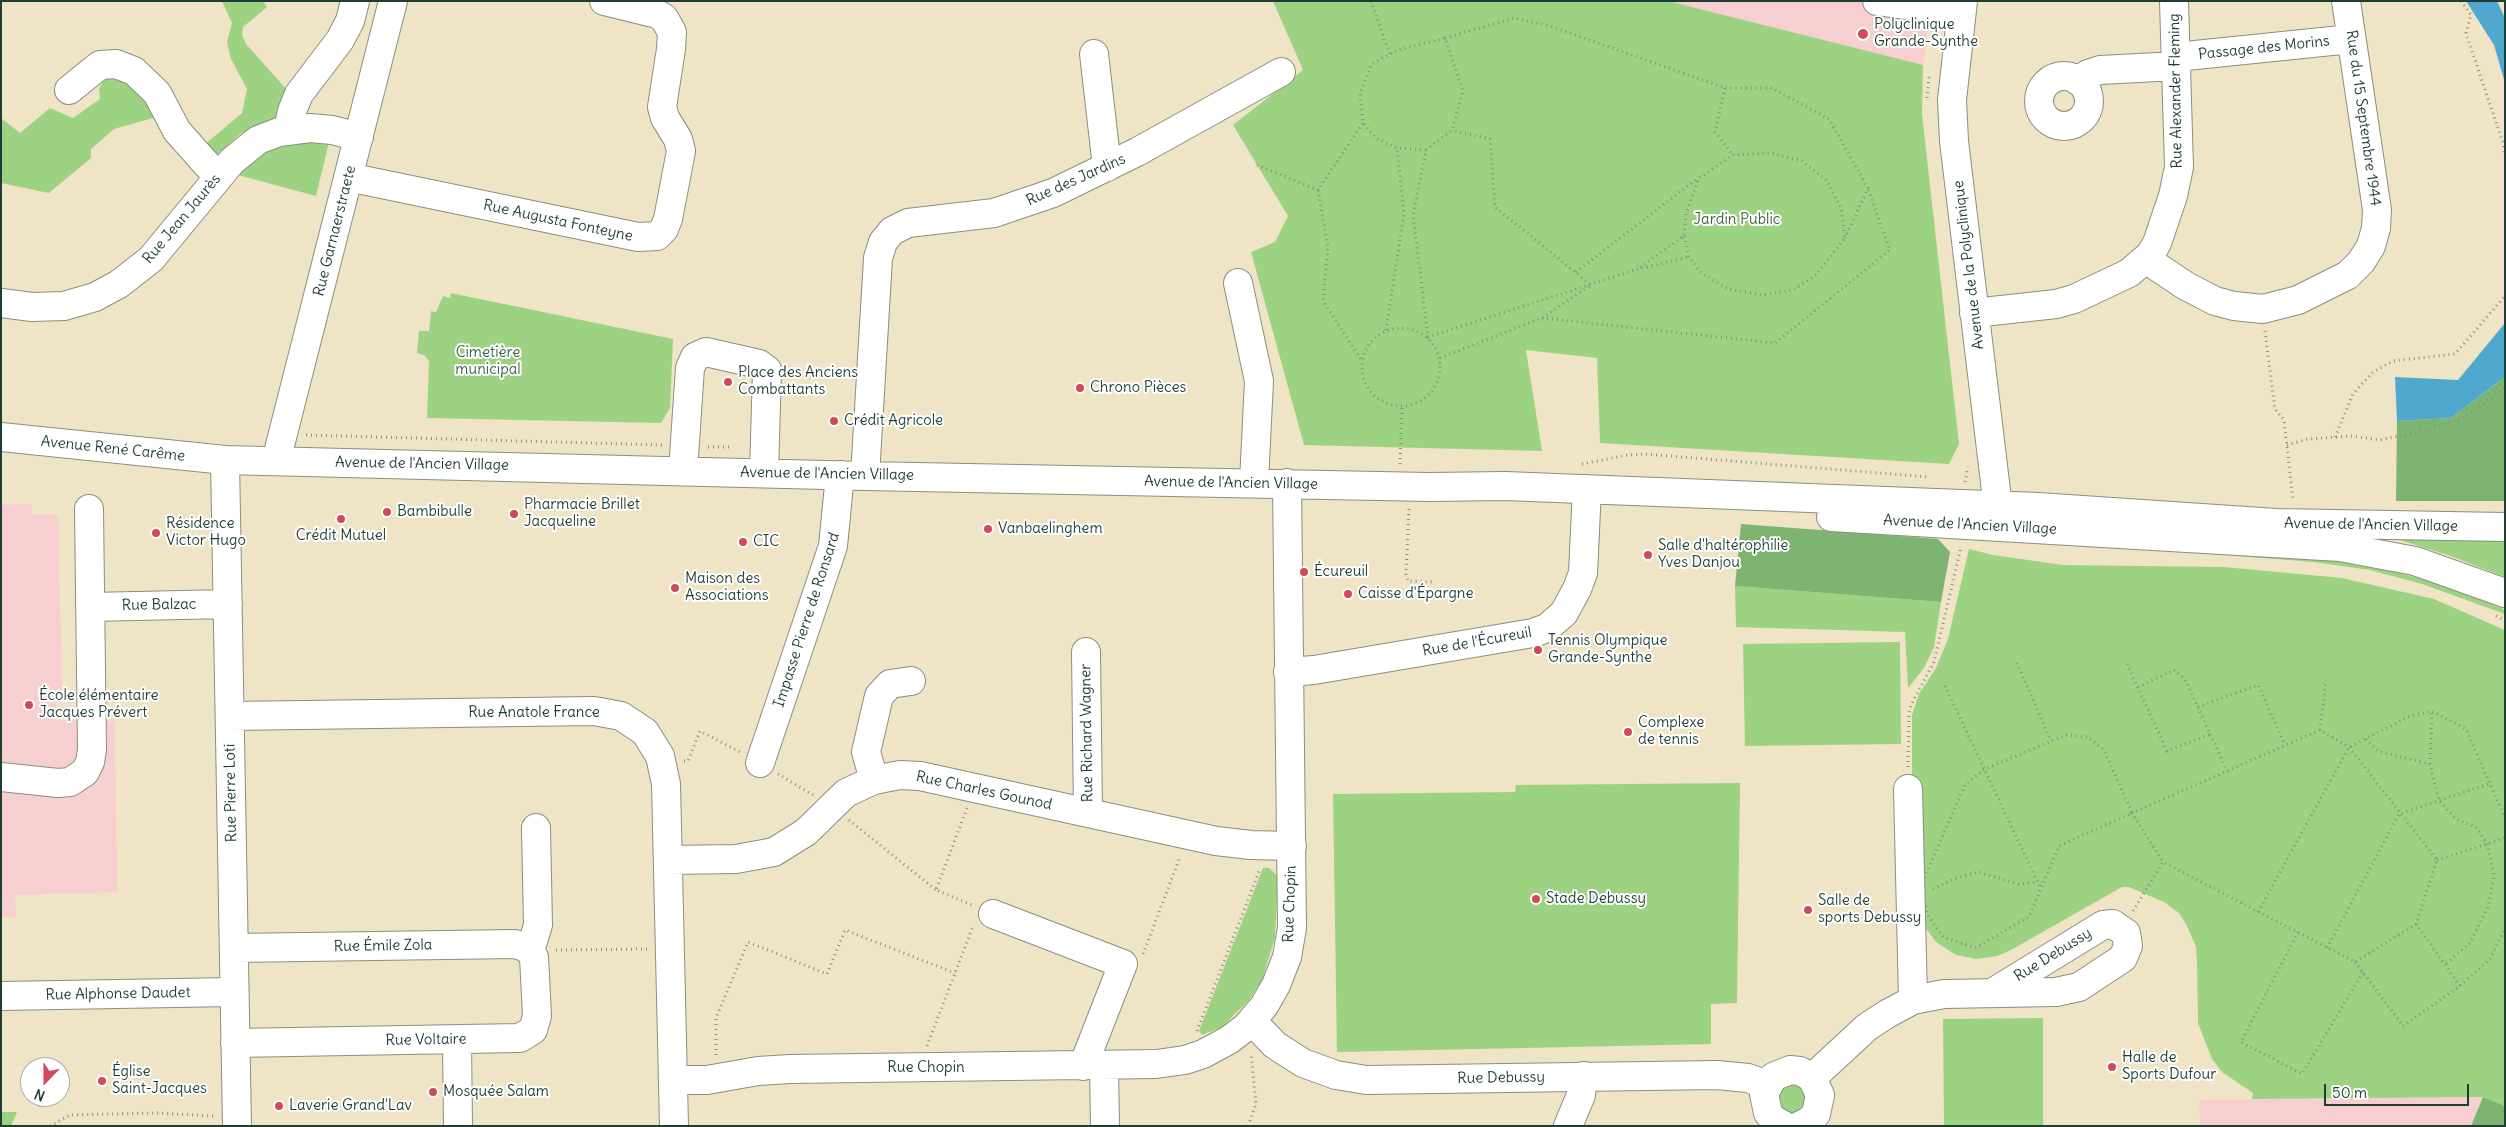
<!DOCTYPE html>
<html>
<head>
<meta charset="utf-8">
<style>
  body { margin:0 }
  #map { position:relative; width:2506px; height:1127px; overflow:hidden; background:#f0e4c7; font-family:Delius,sans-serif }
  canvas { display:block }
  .frame { position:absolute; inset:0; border:2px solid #1f3d34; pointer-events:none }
  .north { position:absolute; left:20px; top:1057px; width:50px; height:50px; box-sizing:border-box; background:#fff; border:1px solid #a5b1ae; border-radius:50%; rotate:202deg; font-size:14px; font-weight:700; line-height:20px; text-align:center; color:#1f3d34 }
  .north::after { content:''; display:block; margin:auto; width:18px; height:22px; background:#d1495b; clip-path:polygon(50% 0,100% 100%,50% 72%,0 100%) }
  .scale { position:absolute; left:2324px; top:1084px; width:145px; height:22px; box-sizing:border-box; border:2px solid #1f3d34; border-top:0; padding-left:6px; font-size:15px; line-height:18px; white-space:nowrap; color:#1f3d34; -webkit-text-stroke:4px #fff; paint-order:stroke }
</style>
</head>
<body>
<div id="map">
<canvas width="2506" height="1127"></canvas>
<div class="frame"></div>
<div class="north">N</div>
<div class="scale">50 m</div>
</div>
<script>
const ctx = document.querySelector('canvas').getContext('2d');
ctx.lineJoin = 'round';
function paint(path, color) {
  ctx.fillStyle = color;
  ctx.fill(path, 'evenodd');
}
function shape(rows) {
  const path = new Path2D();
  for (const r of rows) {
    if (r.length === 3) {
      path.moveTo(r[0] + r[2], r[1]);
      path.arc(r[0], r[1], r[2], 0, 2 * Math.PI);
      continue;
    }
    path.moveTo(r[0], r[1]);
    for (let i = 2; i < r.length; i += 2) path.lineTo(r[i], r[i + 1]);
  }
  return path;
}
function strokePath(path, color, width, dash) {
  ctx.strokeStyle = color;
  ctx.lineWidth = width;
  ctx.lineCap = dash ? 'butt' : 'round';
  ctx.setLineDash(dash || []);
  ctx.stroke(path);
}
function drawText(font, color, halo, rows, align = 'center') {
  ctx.font = font + ' Delius,sans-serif';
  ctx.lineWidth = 4;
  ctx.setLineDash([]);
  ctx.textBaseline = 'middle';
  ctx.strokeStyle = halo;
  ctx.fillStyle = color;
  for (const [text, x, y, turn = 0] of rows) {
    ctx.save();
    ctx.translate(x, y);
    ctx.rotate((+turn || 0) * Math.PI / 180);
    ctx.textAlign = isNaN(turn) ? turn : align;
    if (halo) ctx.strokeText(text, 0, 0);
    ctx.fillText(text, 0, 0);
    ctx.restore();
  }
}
const built = shape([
  [1668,1,1931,1,1923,65],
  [32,504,31,515,58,515,62,690,56,690,56,720,115,721,117,892,15,895,16,917,1,917,1,505],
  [2483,1097,2471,1126,2200,1126,2199,1100]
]);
const green = shape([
  [222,1,263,1,267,7,243,27,242,35,246,44,289,92,279,116,240,134,216,156,204,145,242,113,247,89,231,59,227,42,232,23],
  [1273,1,1668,1,1923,65,1922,114,1959,444,1949,464,1600,443,1597,358,1526,350,1542,451,1304,445,1251,252,1275,242,1288,216,1233,125,1303,70],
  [107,76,123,76,160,116,114,129,91,149,91,158,49,193,1,183,1,118,20,133,50,108,73,118,100,99,99,88],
  [305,140,329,142,316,196,234,174,279,142],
  [451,293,673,339,670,408,661,423,427,418,429,361,424,355,417,353,419,331,429,331,431,311,436,312,443,296,450,298],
  [2393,538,2505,539,2505,577,2448,555],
  [1969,549,1993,555,2063,565,2224,567,2342,578,2434,599,2505,630,2505,1106,2483,1097,2252,1099,2253,1093,2222,1072,2212,1059,2198,1023,2197,961,2196,947,2187,926,2179,913,2164,902,2129,887,2122,887,2011,950,1997,956,1976,959,1956,955,1936,942,1921,922,1912,781,1912,715,1919,694,1936,668,1948,639],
  [2173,551,2312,558,2353,562,2393,571,2442,585,2499,607,2505,610,2505,614,2422,584,2370,570,2314,562],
  [1735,586,1941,602,1934,647,1924,668,1908,688,1905,632,1736,627],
  [1900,642,1901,744,1745,746,1743,644],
  [1740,783,1737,1003,1711,1004,1711,1044,1337,1052,1333,794,1515,792,1516,785],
  [1263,868,1269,868,1278,876,1275,938,1262,980,1249,1000,1222,1027,1202,1035,1199,1031],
  [2043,1018,2043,1126,1944,1126,1943,1019],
  [1798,1080,1810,1104,1793,1116,1781,1112,1776,1089],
  [1,1112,17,1112,11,1126,1,1126]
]);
const forest = shape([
  [2505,377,2505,501,2396,501,2397,421,2451,418],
  [1741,524,1938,539,1950,552,1941,602,1735,586],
  [2483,1097,2505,1106,2505,1126,2471,1126]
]);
const water = shape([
  [2466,1,2497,1,2505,18,2505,83,2494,45],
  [2505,323,2505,377,2451,418,2397,421,2395,377,2458,380]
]);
const path = shape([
  [1371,1,1390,55],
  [2461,1,2471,15,2466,33,2503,143,2505,155],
  [1445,38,1514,18,1550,26,1725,88,1772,88,1829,119,1868,188,1845,238],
  [1725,88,1715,132,1733,155],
  [1927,98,1929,77],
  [1426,150,1397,148,1376,138,1363,123,1360,93,1372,64,1398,50,1445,38,1463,91,1452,130,1426,150,1413,215,1428,337,1638,269,1689,257],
  [1257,165,1318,190,1363,123],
  [1318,190,1328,247,1323,301,1362,361],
  [1640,267,1684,236,1686,213,1699,178,1733,155,1770,153,1802,161,1826,180,1841,208,1845,238,1816,275,1793,290,1761,295,1728,289,1700,272,1689,257,1684,236],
  [1576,272,1698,178],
  [1542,318,1775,343,1890,250,1868,189],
  [1401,367,39],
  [1386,330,1404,213,1397,148],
  [2265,331,2275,409,2284,420,2293,500],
  [1440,358,1542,318,1591,285,1495,207,1490,139,1452,130],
  [306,435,662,445],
  [2335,437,2353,394,2373,372,2393,361,2455,354,2505,296],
  [2287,445,2308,439,2351,436,2380,440,2422,431,2459,420,2505,388],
  [708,447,732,447],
  [1400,464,1402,407],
  [1582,464,1628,455,1645,454,1929,477],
  [1965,482,1968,467],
  [1409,509,1406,574,1408,581,1435,582],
  [2496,616,2505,620],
  [2017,663,2051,741],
  [2127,664,2167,751,2211,734],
  [1945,686,2041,889],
  [2138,687,2174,670,2185,679,2227,771],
  [2198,707,2258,685,2285,745],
  [2320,730,2326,680],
  [2066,735,2088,737,2104,750,2132,813,2059,846,2029,917,1975,948,1943,937,1927,914,1922,883,1965,785,1983,770,2066,735],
  [2366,739,2378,751,2430,764,2439,801,2456,819,2476,827,2487,844,2494,875,2488,907,2470,943,2445,965],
  [684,761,688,761,700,731,740,752],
  [2430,764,2432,711],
  [1908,767,1909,715,1911,705,1934,662,1961,547],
  [778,774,813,795],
  [967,808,936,890,972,905],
  [849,820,936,890],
  [2437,860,2505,838],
  [1933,889,1954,879,1978,872,2018,884,2037,882],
  [2133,911,2163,862,2355,962,2416,924,2437,860,2349,747,2320,730,2132,813,2163,862],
  [2258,912,2349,747,2410,716,2432,711,2466,729,2505,818],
  [2416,924,2460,986],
  [2298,932,2241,1042,2302,1074,2363,972],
  [2327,948,2399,814,2489,784],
  [556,950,647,949],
  [1143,954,1180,857],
  [2355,962,2403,1026,2460,986,2490,959,2505,928],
  [1197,1031,1260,869],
  [927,1046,973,926],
  [716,1055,716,1018,748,942,827,974,845,930,955,973],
  [50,1126,70,1115,156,1113,214,1116],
  [1248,1126,1256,1104,1251,1053]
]);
const minor = shape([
  [1877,1,1961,13],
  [1963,1,1952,100,1954,141,2000,524],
  [1094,54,1107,167],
  [2176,57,2351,39],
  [2064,101,25],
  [2078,81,2088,74,2100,70,2177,66],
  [69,90,100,65,116,64,134,71,157,93,177,131,218,177],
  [288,130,292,111,299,94,340,40,350,21,355,1],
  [348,177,638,237,657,236,664,229,668,219,681,151,678,139,665,118,662,107,671,49,672,32,664,18,657,14,604,1],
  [2147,260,2186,286,2215,301,2234,306,2263,309,2298,300,2348,275,2361,262,2371,246,2376,228,2377,210,2346,1],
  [1238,283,1259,381,1254,482],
  [1,303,32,307,64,306,95,297,119,284,151,259,232,161,258,140,279,132,310,128,332,130,359,137],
  [1974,313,2056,304,2074,299,2129,273,2150,255,2157,243,2173,196,2179,167,2174,1],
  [1,437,225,460,865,476,1429,487,1505,486,2038,507,2276,523,2505,527],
  [225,460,237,1126],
  [276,461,393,1],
  [683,471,690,368,695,357,706,352,759,364,767,370,764,473],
  [865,476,878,258,883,242,892,231,908,223,994,213,1053,193,1137,152,1281,72],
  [1831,517,2340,547,2415,561,2505,593],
  [90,607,228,604],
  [1086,652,1088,813],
  [1288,672,1314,670,1533,633,1547,628,1564,613,1577,589,1583,573,1587,489],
  [230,716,594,711,621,716,645,732,660,756,666,784,674,1126],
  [760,763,833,546,840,475],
  [1,777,58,783,70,782,85,772,90,762,92,750,89,509],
  [874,780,866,752,879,696,890,684,911,681],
  [1908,789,1913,1000],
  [668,860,736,859,774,852,806,832,846,793,874,780,900,775,920,776,1216,841,1251,845,1292,846],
  [993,914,1123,964,1083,1066],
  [234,948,515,944,527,948,534,957,537,1016,533,1030,520,1038,235,1043],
  [530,951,538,925,536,828],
  [1,996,234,992],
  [1252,1021,1275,1045,1303,1063,1336,1075,1366,1080,1717,1075,1748,1078,1767,1085],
  [457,1040,458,1126],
  [1104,1066,1105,1126],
  [1812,1078,1867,1027,1887,1014,1913,1000,1944,994,2056,992,2079,987,2123,958,2128,946,2126,933,2113,924,2103,925,1992,993],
  [673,1080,707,1080,758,1071,790,1069,1156,1064,1185,1060,1203,1054,1229,1040,1246,1027,1264,1006,1276,985,1287,957,1292,928,1287,483],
  [1568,1126,1581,1095,1583,1076],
  [1785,1126,1774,1120,1768,1113,1764,1094,1773,1077,1790,1070,1800,1071,1812,1078,1820,1095,1816,1114,1809,1121,1799,1126]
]);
const markers = [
  [1863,34,6,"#d1495b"],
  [728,382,5,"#d1495b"],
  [1080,388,5,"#d1495b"],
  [834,421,5,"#d1495b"],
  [387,512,5,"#d1495b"],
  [514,514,5,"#d1495b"],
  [341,519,5,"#d1495b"],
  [988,529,5,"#d1495b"],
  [156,533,5,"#d1495b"],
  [743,542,5,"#d1495b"],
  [1648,555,5,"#d1495b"],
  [1304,572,5,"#d1495b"],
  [675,588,5,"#d1495b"],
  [1348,594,5,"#d1495b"],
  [1538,650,5,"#d1495b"],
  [29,705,5,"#d1495b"],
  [1628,732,5,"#d1495b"],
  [1536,899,5,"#d1495b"],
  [1808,910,5,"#d1495b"],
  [2112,1067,5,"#d1495b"],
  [102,1081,5,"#d1495b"],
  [433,1092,5,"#d1495b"],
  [279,1106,5,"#d1495b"]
];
const poiNames = [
  ["Polyclinique",1874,25],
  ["Grande-Synthe",1874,42],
  ["Place des Anciens",738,373],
  ["Combattants",738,390],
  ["Chrono Pièces",1090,388],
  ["Crédit Agricole",844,421],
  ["Pharmacie Brillet",524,505],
  ["Jacqueline",524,522],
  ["Bambibulle",397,512],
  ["Résidence",166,524],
  ["Victor Hugo",166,541],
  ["Vanbaelinghem",998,529],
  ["Crédit Mutuel",341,536,"center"],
  ["CIC",753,542],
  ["Salle d'haltérophilie",1658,546],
  ["Yves Danjou",1658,563],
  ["Écureuil",1314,572],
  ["Maison des",685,579],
  ["Associations",685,596],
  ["Caisse d'Épargne",1358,594],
  ["Tennis Olympique",1548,641],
  ["Grande-Synthe",1548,658],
  ["École élémentaire",39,696],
  ["Jacques Prévert",39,713],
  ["Complexe",1638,723],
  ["de tennis",1638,740],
  ["Stade Debussy",1546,899],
  ["Salle de",1818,901],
  ["sports Debussy",1818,918],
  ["Halle de",2122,1058],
  ["Sports Dufour",2122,1075],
  ["Église",112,1072],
  ["Saint-Jacques",112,1089],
  ["Mosquée Salam",443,1092],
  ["Laverie Grand'Lav",289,1106]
];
const streetNames = [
  ["Passage des Morins",2264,48,-6],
  ["Rue Alexander Fleming",2176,91,-91],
  ["Rue du 15 Septembre 1944",2363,118,82],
  ["Rue des Jardins",1076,180,-24],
  ["Rue Jean Jaurès",182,219,-50],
  ["Rue Augusta Fonteyne",558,221,12],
  ["Rue Garnaerstraete",335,231,-76],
  ["Avenue de la Polyclinique",1969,265,-97],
  ["Avenue René Carême",113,449,6],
  ["Avenue de l'Ancien Village",422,464,1],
  ["Avenue de l'Ancien Village",827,474,1],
  ["Avenue de l'Ancien Village",1231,483,1],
  ["Avenue de l'Ancien Village",1970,525,3],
  ["Avenue de l'Ancien Village",2371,525,1],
  ["Rue Balzac",159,605,-1],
  ["Impasse Pierre de Ronsard",807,620,-72],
  ["Rue de l'Écureuil",1477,642,-10],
  ["Rue Anatole France",534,713],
  ["Rue Richard Wagner",1087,733,-91],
  ["Rue Charles Gounod",984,791,12],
  ["Rue Pierre Loti",231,793,-91],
  ["Rue Chopin",1290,904,-88],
  ["Rue Émile Zola",383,946,-1],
  ["Rue Debussy",2053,955,-32],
  ["Rue Alphonse Daudet",118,994,-1],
  ["Rue Voltaire",426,1040,-1],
  ["Rue Chopin",926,1068],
  ["Rue Debussy",1501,1078,-1]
];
const parkNames = [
  ["Jardin Public",1737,220],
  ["Cimetière",488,353],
  ["municipal",488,370]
];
paint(built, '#f7cfd0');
paint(green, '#9dd283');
paint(forest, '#7eb471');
paint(water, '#51a8ce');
strokePath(minor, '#88907e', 30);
strokePath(path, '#88907e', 3, [1, 4]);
strokePath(minor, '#fff', 28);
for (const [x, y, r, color] of markers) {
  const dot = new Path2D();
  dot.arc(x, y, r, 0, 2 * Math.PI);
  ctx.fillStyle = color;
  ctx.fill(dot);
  strokePath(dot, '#fff', 2);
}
drawText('15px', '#1f3d34', '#fff', poiNames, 'left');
drawText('15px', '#1f3d34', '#fff', streetNames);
drawText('15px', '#3e6248', '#fff', parkNames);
</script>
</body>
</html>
